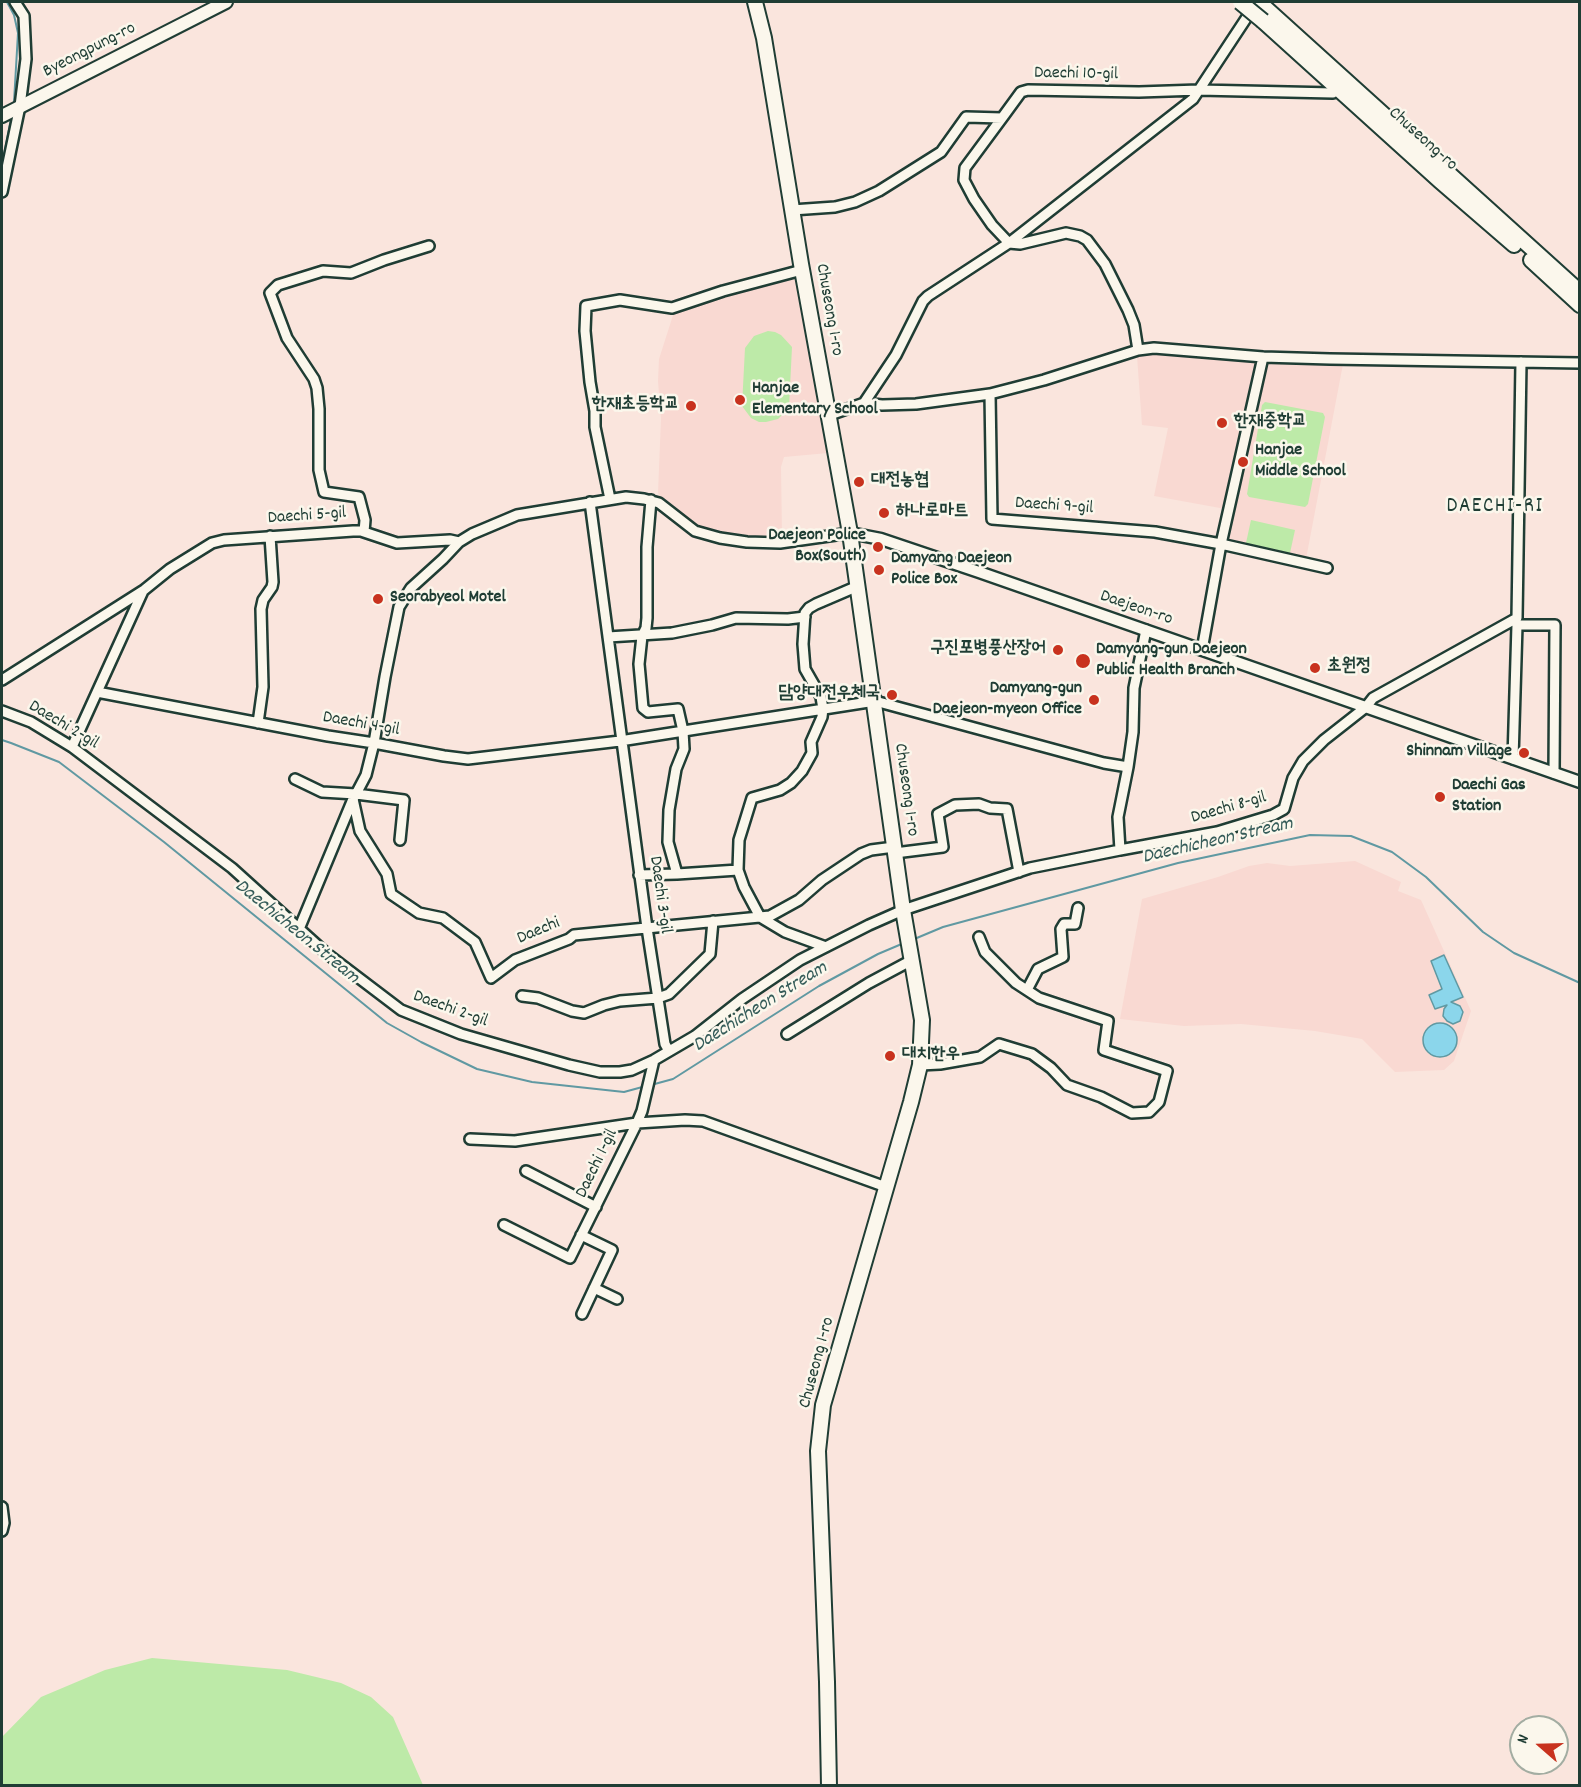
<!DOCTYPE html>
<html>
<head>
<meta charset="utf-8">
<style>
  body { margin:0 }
  #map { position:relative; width:1581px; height:1787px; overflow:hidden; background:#fae5dd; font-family:Dekko,sans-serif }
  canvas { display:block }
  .frame { position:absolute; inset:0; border:3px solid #1f3d34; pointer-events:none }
  .north { position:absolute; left:1509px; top:1715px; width:60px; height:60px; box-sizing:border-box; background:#fbf7ec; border:2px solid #a3ada2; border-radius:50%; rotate:290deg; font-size:16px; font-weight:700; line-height:24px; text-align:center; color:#1f3d34 }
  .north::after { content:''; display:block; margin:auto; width:21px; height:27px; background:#c8321e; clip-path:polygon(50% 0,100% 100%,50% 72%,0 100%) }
</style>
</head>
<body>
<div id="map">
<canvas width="1581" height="1787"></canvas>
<div class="frame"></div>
<div class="north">N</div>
</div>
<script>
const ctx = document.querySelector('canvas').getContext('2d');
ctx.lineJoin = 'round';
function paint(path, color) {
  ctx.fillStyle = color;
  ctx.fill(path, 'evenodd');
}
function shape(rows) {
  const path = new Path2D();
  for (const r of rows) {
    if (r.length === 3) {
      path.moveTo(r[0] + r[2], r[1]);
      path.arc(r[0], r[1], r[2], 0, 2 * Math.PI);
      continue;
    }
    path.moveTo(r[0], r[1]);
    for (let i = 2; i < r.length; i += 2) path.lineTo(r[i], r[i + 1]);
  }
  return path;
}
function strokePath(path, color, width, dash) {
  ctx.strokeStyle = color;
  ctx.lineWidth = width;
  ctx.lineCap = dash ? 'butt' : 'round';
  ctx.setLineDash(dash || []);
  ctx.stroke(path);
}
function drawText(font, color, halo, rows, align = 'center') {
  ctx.font = font + ' Dekko,"Poor Story",sans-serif';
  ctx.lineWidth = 5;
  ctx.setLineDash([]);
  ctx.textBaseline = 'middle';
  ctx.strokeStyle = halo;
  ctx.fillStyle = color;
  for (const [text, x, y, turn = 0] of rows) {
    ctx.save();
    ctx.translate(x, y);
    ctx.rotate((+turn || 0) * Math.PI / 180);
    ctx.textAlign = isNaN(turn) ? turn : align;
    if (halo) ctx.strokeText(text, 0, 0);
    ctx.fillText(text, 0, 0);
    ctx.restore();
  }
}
const built = shape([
  [798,273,828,453,784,457,781,467,782,536,764,537,736,535,699,526,692,523,661,498,658,493,661,419,658,381,659,359,675,309],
  [1153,354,1343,364,1306,559,1225,541,1231,510,1154,496,1168,428,1142,425,1137,356],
  [1355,861,1401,882,1398,891,1421,900,1471,1011,1454,1061,1444,1070,1395,1072,1362,1039,1315,1031,1241,1024,1184,1026,1120,1019,1142,899,1218,877,1249,866,1267,863,1290,866]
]);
const green = shape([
  [768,331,775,332,781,335,792,347,789,408,778,419,766,422,759,422,751,418,742,406,745,348,754,336],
  [1265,402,1323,413,1325,417,1308,504,1305,507,1249,497,1247,494,1262,405],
  [1251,520,1295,530,1290,553,1246,543],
  [152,1658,287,1670,341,1683,371,1697,393,1717,423,1785,2,1785,2,1737,41,1697,105,1670]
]);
const water = shape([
  [1444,955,1463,997,1451,1002,1460,1006,1463,1012,1460,1021,1453,1024,1447,1021,1443,1016,1444,1009,1447,1005,1435,1009,1429,995,1442,989,1431,961,1444,955],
  [1440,1040,17]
]);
const stream = shape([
  [7,2,14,15,18,33,14,102],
  [2,165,11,119],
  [2,740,11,743,59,762,164,842,387,1023,421,1042,477,1069,532,1082,624,1092,646,1086],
  [912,940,943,927,1178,863,1310,835,1351,836,1392,852,1426,877,1483,932,1514,953,1580,983],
  [651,1085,673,1079,819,986,878,954,904,943]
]);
const minor = shape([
  [2,192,20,106,26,59,24,16,15,2],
  [792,210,835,207,855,202,879,191,941,152,966,117,1002,118,1021,92,1028,90,1139,92,1199,90,1333,93],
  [1138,350,1154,348,1263,357,1330,359,1580,363],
  [1263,357,1221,544,1327,568],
  [990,394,1044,380,1138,350,1134,325,1128,310,1105,264,1087,240,1080,236,1066,233,1020,244,1009,243,992,225,974,199,964,180,965,168,1002,118],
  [864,403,896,355,923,301,928,296,1009,243,1193,99,1253,8],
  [830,415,864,403,882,405,916,404,990,394,992,519,1155,532,1221,544,1202,650],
  [610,499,595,427,595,411,590,382,585,331,586,306,620,300,672,308,723,291,802,270],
  [651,500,647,547,647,618,646,628,642,636,639,664,643,708,648,712,678,709,683,731,684,749,676,769,669,810,668,842,677,874],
  [590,502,647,928,665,1044,669,1051],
  [364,532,365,520,359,497,324,492,319,470,319,409,317,388,314,379,287,338,270,293,278,285,323,271,351,273,384,260,429,246],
  [608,637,672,633,712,625,736,618,788,619,805,617],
  [2,680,144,590,170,569,212,543,224,540,353,531,361,531,397,543,450,540,459,542,472,534,517,515,626,497,644,499,659,503,695,531,720,538,747,542,780,543,850,533],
  [97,692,328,736,374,743,444,756,468,759,620,741,875,701,1104,763,1128,767,1118,817,1120,850,1217,832,1273,815,1284,809,1293,778,1303,761,1324,740,1366,707,1373,698,1517,618,1521,362],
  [2,711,31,722,72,747,232,868,326,953,401,1010,461,1034,569,1065,600,1072,620,1072,632,1070,654,1060,695,1036,742,999,800,960,869,925,903,910,1030,868,1120,850],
  [258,723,263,687,261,609,263,600,272,587,273,582,270,536],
  [72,747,143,591],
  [1513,759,1517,625,1555,625,1554,773],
  [1128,767,1133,732,1134,688,1146,630],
  [295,779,322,792,356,794,353,799,360,831,387,874,391,894,419,913,443,918,475,942,491,978,515,960,569,939,574,935,770,916,799,900,822,880,861,854,871,850,894,847],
  [400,840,404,800,356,794,366,775,374,743,385,677,399,607,411,588,443,559,459,542],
  [895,853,943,847,938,814,955,805,979,804,990,808,1007,809,1019,872],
  [738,870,739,840,752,798,780,790,791,783,802,771,812,753,811,742,822,717,823,709,821,697,805,669,803,644,805,613,809,608,816,604,858,586],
  [639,875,677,874,738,870,744,887,760,917,785,932,826,947],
  [299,929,353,799],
  [1027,990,1038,969,1063,957,1061,929,1064,924,1075,924,1078,908],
  [522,996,538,998,572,1011,584,1013,604,1005,620,1001,658,998,669,994,710,954,713,921],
  [787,1034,869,983,912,960],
  [920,1065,940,1064,980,1057,999,1044,1032,1054,1051,1068,1067,1085,1101,1097,1132,1113,1149,1112,1159,1102,1167,1071,1104,1050,1108,1021,1039,998,1016,983,985,952,979,937],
  [470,1139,515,1141,637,1123,642,1111,654,1060],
  [526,1171,596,1207],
  [504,1225,570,1258,637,1123,685,1120,703,1121,886,1187],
  [581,1235,612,1250,582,1314],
  [594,1288,617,1299],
  [2,1507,4,1523,2,1531]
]);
const tertiary = shape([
  [850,533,881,539,979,572,1580,782]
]);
const secondary = shape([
  [2,116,226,2]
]);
const primary = shape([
  [755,2,764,38,801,264,850,533,903,910,922,1020,920,1065,911,1102,823,1405,818,1451,827,1682,829,1786],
  [1259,2,1580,292],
  [1263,21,1440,181,1514,245],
  [1531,260,1580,305]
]);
const primaryBridge = shape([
  [1240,2,1263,21]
]);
const markers = [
  [740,400,6,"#c8321e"],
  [691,406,6,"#c8321e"],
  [1222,423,6,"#c8321e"],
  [1243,462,6,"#c8321e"],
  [859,482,6,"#c8321e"],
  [884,513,6,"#c8321e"],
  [878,547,6,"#c8321e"],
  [879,570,6,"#c8321e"],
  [378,599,6,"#c8321e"],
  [1058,650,6,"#c8321e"],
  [1083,661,8,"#c8321e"],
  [1315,668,6,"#c8321e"],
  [892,695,6,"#c8321e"],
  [1094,700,6,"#c8321e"],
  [1524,753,6,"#c8321e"],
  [1440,797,6,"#c8321e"],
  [890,1056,6,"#c8321e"]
];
const streetNames = [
  ["Byeongpung-ro",90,51,-27],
  ["Daechi 10-gil",1076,75,1],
  ["Chuseong-ro",1422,140,42],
  ["Chuseong 1-ro",828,310,80],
  ["Daechi 9-gil",1054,507,4],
  ["Daechi 5-gil",307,517,-4],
  ["Daejeon-ro",1136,609,19],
  ["Daechi 4-gil",361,725,10],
  ["Daechi 2-gil",63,726,31],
  ["Chuseong 1-ro",905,790,82],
  ["Daechi 8-gil",1229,809,-16],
  ["Daechi 3-gil",659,895,82],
  ["Daechi",539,932,-23],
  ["Daechi 2-gil",450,1010,20],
  ["Daechi 1-gil",598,1164,-64],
  ["Chuseong 1-ro",818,1363,-75]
];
const poiNames = [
  ["Hanjae",752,390],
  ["Elementary School",752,411],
  ["한재초등학교",679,406,"right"],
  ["한재중학교",1234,423],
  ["Hanjae",1255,452],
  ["Middle School",1255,473],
  ["대전농협",871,482],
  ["하나로마트",896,513],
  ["Daejeon Police",866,537,"right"],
  ["Box(South)",866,558,"right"],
  ["Damyang Daejeon",891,560],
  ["Police Box",891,581],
  ["Seorabyeol Motel",390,599],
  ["구진포병풍산장어",1046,650,"right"],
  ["Damyang-gun Daejeon",1096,651],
  ["Public Health Branch",1096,672],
  ["초원정",1327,668],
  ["Damyang-gun",1082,690,"right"],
  ["Daejeon-myeon Office",1082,711,"right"],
  ["담양대전우체국",880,695,"right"],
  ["Shinnam Village",1512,753,"right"],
  ["Daechi Gas",1452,787],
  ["Station",1452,808],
  ["대치한우",902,1056]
];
const waterNames = [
  ["Daechicheon Stream",1218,842,-13],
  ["Daechicheon Stream",296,933,39],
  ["Daechicheon Stream",761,1008,-32]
];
const quarterNames = [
  ["DAECHI-RI",1495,508]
];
paint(built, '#f9d9d2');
paint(green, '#bdeaa8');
paint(water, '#8bd6eb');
strokePath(water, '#6099a2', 1.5);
strokePath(stream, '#6099a2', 2);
strokePath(minor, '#1f3d34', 14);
strokePath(tertiary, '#1f3d34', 15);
strokePath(secondary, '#1f3d34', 16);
strokePath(primary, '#1f3d34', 18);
strokePath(minor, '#fbf7ec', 9);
strokePath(tertiary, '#fbf7ec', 10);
strokePath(secondary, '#fbf7ec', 12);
strokePath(primary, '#fbf7ec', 14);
strokePath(primaryBridge, '#1f3d34', 18, []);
strokePath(primaryBridge, '#fbf7ec', 14);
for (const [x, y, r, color] of markers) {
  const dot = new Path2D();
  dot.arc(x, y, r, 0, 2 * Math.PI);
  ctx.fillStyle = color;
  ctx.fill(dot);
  strokePath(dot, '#fbf7ec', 2);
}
drawText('18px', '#1f3d34', '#fbf7ec', streetNames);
drawText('bold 18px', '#1f3d34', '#fbf7ec', poiNames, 'left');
drawText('italic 20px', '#355c59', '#fbf7ec', waterNames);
ctx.letterSpacing = '1.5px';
drawText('21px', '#1f3d34', '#fbf7ec', quarterNames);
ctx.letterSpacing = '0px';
</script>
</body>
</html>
